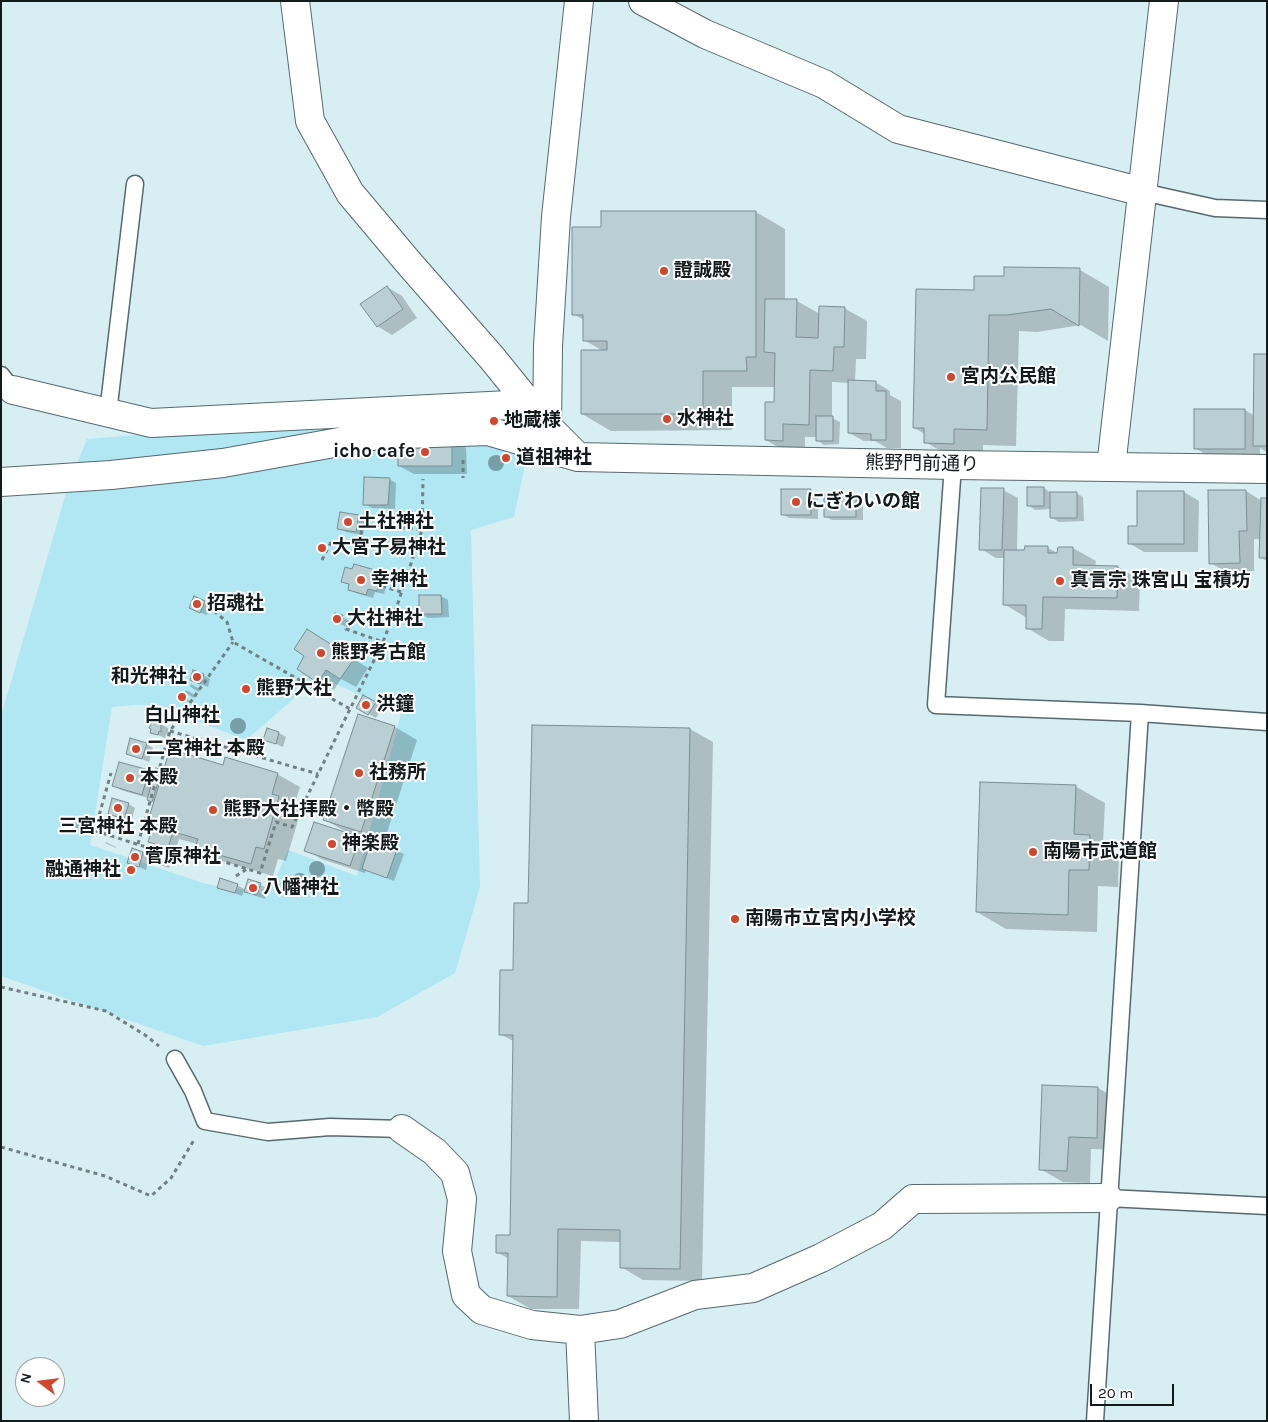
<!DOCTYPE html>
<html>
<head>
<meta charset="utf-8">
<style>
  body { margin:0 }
  #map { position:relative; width:1268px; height:1422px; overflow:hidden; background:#d7eef3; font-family:Karla,sans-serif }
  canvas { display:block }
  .frame { position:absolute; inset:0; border:2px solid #121a1c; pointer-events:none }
  .north { position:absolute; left:15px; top:1357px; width:50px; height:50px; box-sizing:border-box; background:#fff; border:1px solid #a0a3a4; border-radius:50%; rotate:285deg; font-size:14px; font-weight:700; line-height:20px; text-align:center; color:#121a1c }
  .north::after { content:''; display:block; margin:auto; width:18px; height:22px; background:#d1462c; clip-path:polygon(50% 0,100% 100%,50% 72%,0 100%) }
  .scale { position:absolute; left:1090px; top:1384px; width:84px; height:22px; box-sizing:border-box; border:2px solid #121a1c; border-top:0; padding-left:6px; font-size:15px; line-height:18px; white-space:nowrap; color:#121a1c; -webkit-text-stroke:4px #fff; paint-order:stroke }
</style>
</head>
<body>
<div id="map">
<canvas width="1268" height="1422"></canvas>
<div class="frame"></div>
<div class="north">N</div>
<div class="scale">20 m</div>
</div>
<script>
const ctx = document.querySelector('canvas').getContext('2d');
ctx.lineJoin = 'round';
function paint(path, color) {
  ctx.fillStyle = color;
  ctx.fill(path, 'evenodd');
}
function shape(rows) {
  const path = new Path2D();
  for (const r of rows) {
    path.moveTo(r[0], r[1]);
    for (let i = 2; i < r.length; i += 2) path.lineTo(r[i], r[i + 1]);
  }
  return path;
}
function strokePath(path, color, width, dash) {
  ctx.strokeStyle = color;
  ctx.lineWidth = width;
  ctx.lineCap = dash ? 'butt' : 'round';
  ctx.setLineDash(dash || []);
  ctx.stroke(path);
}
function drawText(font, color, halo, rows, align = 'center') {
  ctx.font = font + ' Karla,"Noto Sans JP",sans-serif';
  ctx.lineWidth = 4;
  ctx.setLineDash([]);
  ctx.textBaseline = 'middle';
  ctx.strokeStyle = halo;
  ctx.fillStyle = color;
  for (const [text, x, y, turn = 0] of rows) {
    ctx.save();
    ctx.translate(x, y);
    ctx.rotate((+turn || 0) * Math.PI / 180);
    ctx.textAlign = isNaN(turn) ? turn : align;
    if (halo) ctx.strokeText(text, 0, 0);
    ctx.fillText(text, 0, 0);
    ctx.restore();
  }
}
const green = shape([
  [466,414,533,426,514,517,471,530,480,887,455,973,377,1017,203,1046,1,976,1,716,68,486,87,439,263,425],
  [336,684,401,714,357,876,288,850,269,894,206,884,90,845,112,707,133,705,155,705,246,740,298,695]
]);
const shadow = shape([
  [756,212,785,229,785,300,797,301,820,314,844,308,867,321,866,359,856,359,855,382,875,382,890,391,890,395,901,401,901,448,887,448,875,441,864,441,849,433,850,383,832,382,832,418,840,422,839,444,824,445,817,440,817,437,805,437,805,453,788,453,766,440,775,403,775,387,732,387,732,430,611,431,582,414,603,351,584,340,584,320,573,314,602,228],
  [1080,270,1109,287,1108,341,1081,325,1037,332,1019,331,1016,446,983,445,983,460,955,459,925,442,925,434,914,428,975,291,1005,278],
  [387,287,402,296,417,318,392,335,377,326],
  [1267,356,1267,452,1260,448,1260,457,1210,457,1195,448,1195,410,1245,410,1255,416],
  [451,439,466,448,467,474,414,474,399,466],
  [389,479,396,483,395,509,372,508,364,504],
  [1044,488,1051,493,1076,493,1083,497,1084,521,1059,522,1052,518,1051,509,1035,510,1028,505],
  [782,490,811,491,818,495,818,519,789,518,782,514],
  [1003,490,1018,498,1017,551,1048,548,1059,554,1059,548,1073,548,1096,561,1095,567,1118,567,1140,580,1139,611,1065,609,1064,641,1049,641,1027,628,1027,618,1004,604,1005,558,996,558,981,549],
  [1246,491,1262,501,1267,500,1267,561,1260,557,1261,539,1254,539,1254,571,1226,572,1211,563],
  [1184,492,1199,501,1198,552,1144,552,1129,543],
  [856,496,863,500,863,520,832,520,825,516],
  [358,516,365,520,363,535,346,532,339,528],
  [374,571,382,575,380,579,387,583,384,594,375,592,373,598,356,593,349,589,350,585,343,581],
  [441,596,448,600,449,617,428,618,421,614,420,597],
  [194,598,211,606,207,615,197,611],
  [335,614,350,621,347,627,333,621],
  [322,639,368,668,356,687,341,679,334,690,298,668,306,656],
  [203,675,210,679,208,687,198,683],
  [191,684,198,688,200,690,199,692,192,688,190,686],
  [186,690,193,694,196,696,194,698,187,694,185,692],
  [182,696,191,702,190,703,180,697],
  [363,697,382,707,376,718,357,707],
  [358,716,395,727,417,740,383,845,404,854,394,881,366,870,365,873,321,859,306,850,348,833,325,820],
  [358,836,372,841,371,845,358,837],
  [161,724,168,728,168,735,166,734,165,738,151,732],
  [533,726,690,729,713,742,702,1281,643,1280,621,1267,621,1242,581,1241,579,1309,531,1309,508,1296,509,1259,497,1252,511,1236,515,1042,500,1034,530,905],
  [279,733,286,737,283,747,265,739],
  [146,744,153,748,149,762,127,753],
  [224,766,277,774,300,787,294,806,301,810,286,861,278,859,273,876,219,860,197,847,197,844,179,839,175,851,157,845,150,841,154,827,149,824,155,803,148,799,148,798,121,790,114,786,148,772,155,776,161,771,164,773],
  [1075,786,1105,803,1103,844,1119,853,1118,887,1098,886,1097,932,1006,929,977,912],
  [128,804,135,808,131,822,116,817,109,813],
  [71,820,84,826,82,832,70,826],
  [106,842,116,847,116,848,105,843],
  [143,853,154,860,163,862,170,866,169,868,148,861,146,870,129,863],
  [268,879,280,884,279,888,266,882],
  [249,881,268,888,265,899,253,895,244,890,242,896,218,887,237,885,246,890],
  [1043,1086,1098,1088,1121,1101,1119,1150,1091,1149,1090,1183,1063,1182,1040,1169]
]);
const building = shape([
  [601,211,756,211,756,357,746,357,747,371,703,371,703,414,581,414,581,350,607,350,607,341,583,341,583,315,572,315,572,227,601,227,601,211],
  [1004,267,1080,268,1079,326,1051,309,1007,315,989,315,987,430,954,429,954,444,924,443,924,428,913,428,916,289,974,290,974,276,1004,276,1004,267],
  [387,286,403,309,377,327,360,304,387,286],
  [765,299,797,299,796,337,818,338,819,306,845,307,844,347,834,347,833,371,810,370,809,425,783,424,783,441,765,440,765,402,774,402,775,353,764,352,765,299],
  [1254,354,1267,354,1267,446,1253,446,1254,354],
  [848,380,876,381,876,391,886,391,886,440,871,440,871,434,848,433,848,380],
  [1194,409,1245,409,1245,449,1194,449,1194,409],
  [816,416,833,416,833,441,816,441,816,416],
  [452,438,452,466,398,466,398,439,452,438],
  [364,477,390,478,388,505,363,505,364,477],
  [1027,487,1044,487,1044,506,1027,506,1027,487],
  [981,488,1004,488,1002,550,979,550,981,488],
  [781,489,811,489,811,515,781,515,781,489],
  [1208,490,1246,490,1247,531,1239,531,1240,563,1209,564,1208,490],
  [1137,491,1184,491,1184,544,1128,544,1128,526,1137,526,1137,491],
  [1050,492,1077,492,1077,518,1050,518,1050,492],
  [824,494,856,495,856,517,824,517,824,494],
  [1261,498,1267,498,1267,558,1259,558,1261,498],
  [340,512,359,515,356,532,337,529,340,512],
  [1025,546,1048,546,1048,553,1057,553,1058,547,1073,547,1073,565,1118,566,1117,598,1043,597,1042,629,1026,629,1026,605,1003,605,1004,550,1024,550,1025,546],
  [354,564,375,570,374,575,380,578,377,591,368,589,366,595,348,590,349,584,341,582,345,567,352,569,354,564],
  [419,595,441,595,442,614,419,614,419,595],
  [194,596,205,601,200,613,189,608,194,596],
  [335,613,343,615,340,624,332,622,335,613],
  [307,629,354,659,340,679,326,670,318,683,297,669,304,656,294,649,307,629],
  [193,670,204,674,200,684,190,680,193,670],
  [363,695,376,702,368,715,356,708,363,695],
  [358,714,395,726,361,832,323,820,358,714],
  [153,720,161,723,161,732,159,731,158,735,150,733,151,729,149,728,153,720],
  [532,725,690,728,680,1269,620,1268,620,1230,558,1229,557,1297,507,1296,508,1253,496,1253,496,1235,510,1235,513,1035,499,1035,500,970,513,970,514,903,528,903,532,725],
  [267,728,279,732,276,744,263,740,267,728],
  [130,738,147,743,142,759,126,754,130,738],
  [170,749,223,765,225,757,278,773,272,794,279,796,264,849,256,847,251,864,195,848,198,839,147,824,170,749],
  [119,762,149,770,142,795,112,786,119,762],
  [156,768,162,770,152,802,147,800,156,768],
  [980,782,1076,785,1074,834,1090,835,1089,870,1069,870,1068,915,976,912,980,782],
  [112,798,129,803,124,819,108,814,112,798],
  [314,822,360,837,350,866,304,851,314,822],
  [153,826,173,832,168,848,148,842,153,826],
  [371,840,397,849,387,878,362,869,371,840],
  [132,848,143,852,139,867,127,863,132,848],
  [220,878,238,884,235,893,217,888,220,878],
  [248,879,261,883,257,895,244,892,248,879],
  [1042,1085,1098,1087,1097,1138,1069,1137,1067,1171,1039,1170,1042,1085]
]);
const path = shape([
  [463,460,463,478],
  [322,560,331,542,358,543,364,524,422,530],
  [382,586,401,592],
  [214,611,227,622,233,642,350,709],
  [348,621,346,629,383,642],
  [170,731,318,774],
  [80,826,193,862,196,853,260,873,276,822,292,827,383,642,398,603,422,530,423,479],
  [95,830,111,773],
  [138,844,170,731,233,642],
  [236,876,247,869],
  [1,987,106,1011,145,1035,159,1046],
  [1,1147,105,1176,151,1196,171,1178,194,1140]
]);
const service = shape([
  [1143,192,1215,208,1267,210],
  [1,375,13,390],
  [108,413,135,184],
  [953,465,936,705,1140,713,1267,722],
  [175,1059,193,1091,205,1121,268,1132,330,1127,402,1129],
  [1108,1198,1267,1206],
  [1095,1421,1140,713]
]);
const minor = shape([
  [295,1,310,121,350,193,408,262,492,358,547,426,577,456],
  [643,1,705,34,824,84,898,129,1143,192],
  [13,390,151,423,529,404],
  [547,426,548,346,556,217,579,1],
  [1111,467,1164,1],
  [1,482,111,475,223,463,378,435,488,431,578,457,953,465,1267,469],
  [402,1129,435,1152,455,1173,462,1199,457,1251,466,1295,482,1310,532,1325,580,1330,620,1324,695,1295,753,1288,821,1258,882,1226,913,1199,1108,1198],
  [580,1330,584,1421]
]);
const trees = [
  [496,463],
  [238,726],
  [317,869],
  [300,881]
];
const markers = [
  [664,271,5,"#d1462c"],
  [951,377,5,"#d1462c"],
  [667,419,5,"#d1462c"],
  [494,421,5,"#d1462c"],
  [425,452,5,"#d1462c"],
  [506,458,5,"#d1462c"],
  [796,502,5,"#d1462c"],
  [348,522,5,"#d1462c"],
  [322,548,5,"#d1462c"],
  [361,580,5,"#d1462c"],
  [1060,581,5,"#d1462c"],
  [197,604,5,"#d1462c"],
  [337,619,5,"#d1462c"],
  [321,653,5,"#d1462c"],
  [197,677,5,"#d1462c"],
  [246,689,5,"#d1462c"],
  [182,697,5,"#d1462c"],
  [366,705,5,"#d1462c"],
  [136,749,5,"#d1462c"],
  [359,773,5,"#d1462c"],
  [130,778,5,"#d1462c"],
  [118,808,5,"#d1462c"],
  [213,810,5,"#d1462c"],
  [332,844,5,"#d1462c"],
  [1033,852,5,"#d1462c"],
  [135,857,5,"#d1462c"],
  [131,870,5,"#d1462c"],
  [253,888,5,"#d1462c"],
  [735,919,5,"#d1462c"]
];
const poiNames = [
  ["證誠殿",674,271],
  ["宮内公民館",961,377],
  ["水神社",677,419],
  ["地蔵様",504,421],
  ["icho cafe",415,452,"right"],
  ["道祖神社",516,458],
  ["にぎわいの館",806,502],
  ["土社神社",358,522],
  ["大宮子易神社",332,548],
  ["幸神社",371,580],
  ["真言宗 珠宮山 宝積坊",1070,581],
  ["招魂社",207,604],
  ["大社神社",347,619],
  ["熊野考古館",331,653],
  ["和光神社",187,677,"right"],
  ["熊野大社",256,689],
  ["洪鐘",376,705],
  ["白山神社",182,716,"center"],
  ["二宮神社 本殿",146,749],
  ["社務所",369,773],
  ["本殿",140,778],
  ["熊野大社拝殿・幣殿",223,810],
  ["三宮神社 本殿",118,827,"center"],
  ["神楽殿",342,844],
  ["南陽市武道館",1043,852],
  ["菅原神社",145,857],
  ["融通神社",121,870,"right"],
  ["八幡神社",263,888],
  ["南陽市立宮内小学校",745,919]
];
const streetNames = [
  ["熊野門前通り",922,464,1]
];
paint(green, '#b0e7f3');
paint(shadow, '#0003');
paint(building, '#b9cfd4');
strokePath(building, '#798e93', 1);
strokePath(service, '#55696e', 19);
strokePath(minor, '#55696e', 30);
strokePath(path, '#718083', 3, [4, 4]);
strokePath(service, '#fff', 16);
strokePath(minor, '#fff', 28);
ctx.fillStyle = '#769fa8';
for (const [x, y] of trees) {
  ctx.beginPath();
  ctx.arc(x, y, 8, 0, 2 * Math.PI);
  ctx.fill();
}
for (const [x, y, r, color] of markers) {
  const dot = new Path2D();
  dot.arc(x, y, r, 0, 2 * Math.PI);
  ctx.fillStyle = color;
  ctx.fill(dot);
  strokePath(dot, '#fff', 2);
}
drawText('bold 19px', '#121a1c', '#fff', poiNames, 'left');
drawText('19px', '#121a1c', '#fff', streetNames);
</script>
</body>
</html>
